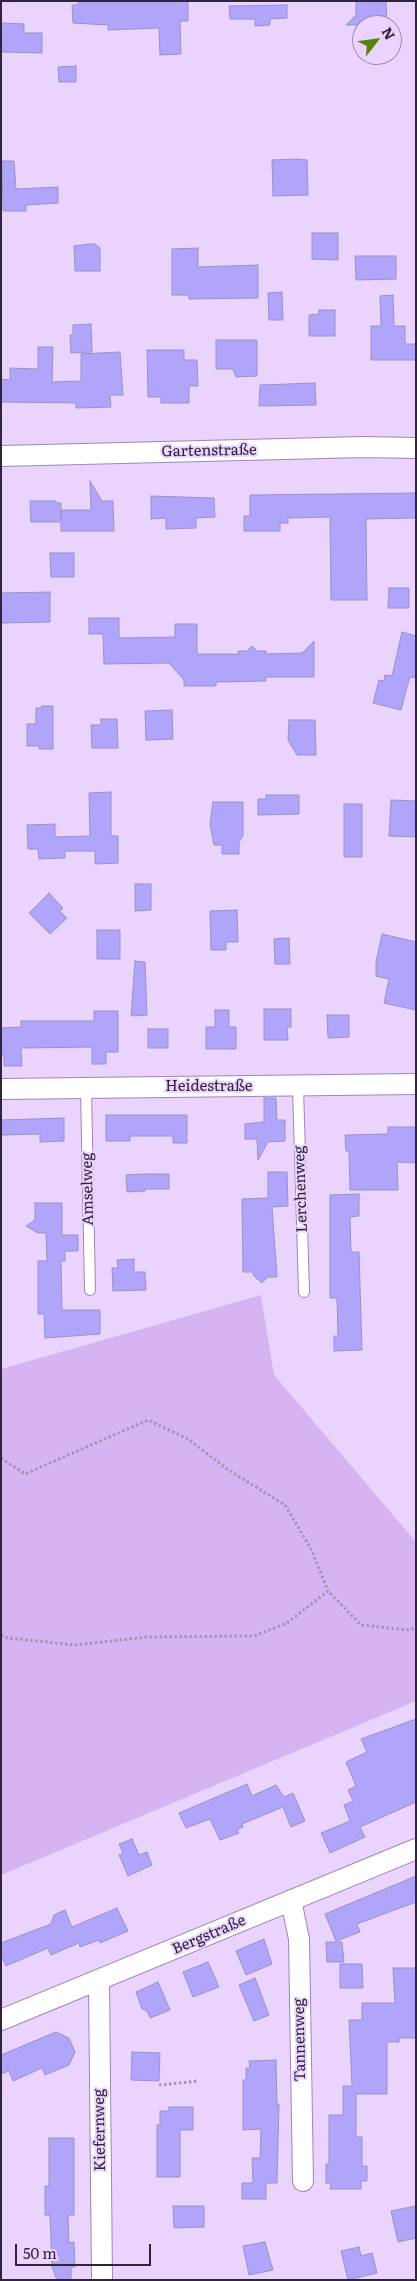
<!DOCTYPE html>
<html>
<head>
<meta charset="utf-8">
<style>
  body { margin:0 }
  #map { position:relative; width:417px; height:2281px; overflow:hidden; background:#ead4fe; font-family:Literata,serif }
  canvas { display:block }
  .frame { position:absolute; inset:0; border:2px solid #2f2438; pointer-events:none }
  .north { position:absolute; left:352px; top:15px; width:50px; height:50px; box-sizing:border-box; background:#ead4fe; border:1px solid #9f8eaf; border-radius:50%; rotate:60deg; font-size:14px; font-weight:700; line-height:20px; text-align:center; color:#2f2438 }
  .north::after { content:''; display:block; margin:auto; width:18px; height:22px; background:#59830d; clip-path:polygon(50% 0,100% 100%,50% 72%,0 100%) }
  .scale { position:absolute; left:15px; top:2244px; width:136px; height:22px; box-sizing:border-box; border:2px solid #2f2438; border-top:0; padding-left:6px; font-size:15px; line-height:18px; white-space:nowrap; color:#2f2438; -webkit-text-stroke:4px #ead4fe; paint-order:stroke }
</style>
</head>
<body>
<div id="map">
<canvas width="417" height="2281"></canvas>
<div class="frame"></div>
<div class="north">N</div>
<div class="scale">50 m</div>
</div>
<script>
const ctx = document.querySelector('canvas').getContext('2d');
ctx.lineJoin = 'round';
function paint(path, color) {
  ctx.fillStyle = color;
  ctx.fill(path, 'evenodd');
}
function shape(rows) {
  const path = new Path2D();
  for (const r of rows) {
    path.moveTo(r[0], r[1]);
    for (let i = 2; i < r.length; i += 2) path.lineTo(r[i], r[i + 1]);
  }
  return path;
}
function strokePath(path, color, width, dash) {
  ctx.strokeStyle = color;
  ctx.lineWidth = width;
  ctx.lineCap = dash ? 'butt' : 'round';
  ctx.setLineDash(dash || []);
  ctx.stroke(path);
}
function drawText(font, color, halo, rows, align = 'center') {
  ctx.font = font + ' Literata,serif';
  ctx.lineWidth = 4;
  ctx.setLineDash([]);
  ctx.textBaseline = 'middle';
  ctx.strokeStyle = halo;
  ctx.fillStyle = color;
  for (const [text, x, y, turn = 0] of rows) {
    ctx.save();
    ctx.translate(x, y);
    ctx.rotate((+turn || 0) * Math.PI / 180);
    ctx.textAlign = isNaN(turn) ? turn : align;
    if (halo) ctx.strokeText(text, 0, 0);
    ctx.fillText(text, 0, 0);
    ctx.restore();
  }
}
const green = shape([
  [261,1295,274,1375,416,1542,416,1701,1,1875,1,1369]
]);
const building = shape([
  [78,1,188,1,188,21,180,21,181,54,160,55,159,28,108,30,108,25,73,23,72,5,78,5,78,1],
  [356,1,386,1,387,25,346,25,356,15,356,1],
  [287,5,287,18,270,19,270,25,255,26,255,19,230,19,229,6,287,5],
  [1,23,24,24,24,33,42,33,42,53,1,52,1,23],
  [76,66,76,82,59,82,58,67,76,66],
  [298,159,307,160,308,195,273,196,272,160,298,159],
  [2,161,14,161,16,189,58,187,58,203,26,205,26,211,3,211,2,161],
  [312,233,338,233,338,260,312,259,312,233],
  [90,244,95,244,100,248,100,271,75,271,74,246,90,244],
  [198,248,198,267,258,265,258,298,189,299,189,295,172,295,172,249,198,248],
  [355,256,396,256,396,279,356,280,355,256],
  [282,292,283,320,269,320,268,293,282,292],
  [393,295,394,326,405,326,405,344,416,344,416,360,371,360,371,326,381,326,380,296,393,295],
  [319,310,335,310,335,336,309,336,309,315,319,314,319,310],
  [91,324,92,352,71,353,70,335,73,335,73,325,91,324],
  [216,340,257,340,257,376,236,377,233,369,216,369,216,340],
  [38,347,53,347,52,382,81,381,81,354,120,352,123,395,110,395,111,407,76,408,76,403,1,402,1,379,10,380,10,368,38,369,38,347],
  [147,350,184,350,184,360,197,360,198,386,189,386,189,403,161,403,161,397,148,397,147,350],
  [315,383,316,405,259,406,260,385,315,383],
  [90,481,102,501,113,501,114,531,61,531,61,522,31,522,30,501,56,501,56,503,61,503,61,519,61,510,91,510,90,481],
  [416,493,416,518,366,519,367,600,331,600,330,517,288,518,288,523,280,523,280,531,244,531,244,516,250,516,250,495,416,493],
  [151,496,214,498,215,517,196,518,196,528,166,529,166,518,151,519,151,496],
  [50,553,74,553,74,577,51,577,50,553],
  [389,588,409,588,409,608,388,608,389,588],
  [50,592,50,622,1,623,1,593,50,592],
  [89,618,119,618,119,638,175,637,175,624,197,624,197,654,239,654,238,651,247,651,252,646,257,651,266,651,266,654,302,653,314,641,314,677,266,677,266,681,216,682,216,686,184,686,184,680,169,663,104,664,103,634,89,634,89,618],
  [402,632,416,636,416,671,414,678,410,677,407,687,401,710,373,703,379,680,384,681,385,675,392,676,402,632],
  [42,706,53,706,53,749,39,749,39,746,27,746,27,724,36,724,36,708,41,708,42,706],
  [172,710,173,739,146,740,145,711,172,710],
  [101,719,117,719,118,748,92,748,91,725,101,725,101,719],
  [289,720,315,720,316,755,297,755,288,740,289,720],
  [111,792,111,836,118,836,118,863,95,864,95,851,65,851,65,858,39,859,38,849,28,849,27,825,55,824,55,837,90,836,89,793,111,792],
  [266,795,299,795,299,814,258,815,258,799,266,799,266,795],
  [391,800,416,801,416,837,389,836,391,800],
  [213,802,243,802,243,836,239,842,239,854,222,854,222,845,214,845,210,824,213,802],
  [344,804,362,804,362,857,344,857,344,804],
  [135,884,151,884,151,910,135,911,135,884],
  [49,893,63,908,60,911,67,918,50,934,29,913,49,893],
  [237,910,238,942,226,942,226,950,211,950,210,911,237,910],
  [97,930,120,930,120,959,97,959,97,930],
  [382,934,416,942,416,1010,384,1003,389,979,376,976,376,962,382,934],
  [289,938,290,964,275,964,274,939,289,938],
  [135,961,145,962,147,1015,131,1016,135,961],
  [264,1009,291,1009,291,1027,287,1027,288,1040,264,1040,264,1009],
  [215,1010,229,1010,229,1027,236,1027,236,1049,206,1049,206,1027,215,1027,215,1010],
  [94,1011,118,1011,118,1052,106,1052,106,1064,92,1064,92,1047,21,1048,22,1066,4,1066,4,1056,1,1056,1,1028,21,1027,21,1021,94,1021,94,1011],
  [327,1015,349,1015,349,1037,328,1038,327,1015],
  [148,1029,168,1029,168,1048,148,1048,148,1029],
  [264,1098,276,1098,277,1120,285,1120,285,1141,268,1142,258,1160,257,1139,245,1139,245,1124,264,1122,264,1098],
  [106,1115,187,1115,187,1143,173,1143,173,1136,130,1136,130,1141,106,1141,106,1115],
  [64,1118,64,1141,40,1142,40,1134,1,1135,1,1120,64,1118],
  [388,1127,416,1127,416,1163,397,1162,398,1190,350,1190,349,1151,346,1151,345,1135,388,1134,388,1127],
  [268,1172,287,1172,288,1206,272,1207,277,1277,268,1277,262,1283,253,1275,253,1272,243,1272,242,1199,268,1198,268,1172],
  [145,1174,169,1174,169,1189,145,1189,145,1191,127,1192,126,1175,145,1174],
  [359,1194,359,1216,350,1217,351,1252,359,1252,362,1350,334,1351,334,1336,338,1336,337,1298,330,1298,330,1195,359,1194],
  [35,1203,62,1203,62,1235,78,1235,78,1251,65,1251,65,1261,61,1261,62,1310,100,1310,100,1334,45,1338,44,1314,38,1314,38,1261,47,1261,46,1233,38,1233,26,1226,35,1220,35,1203],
  [134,1259,134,1272,145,1272,146,1290,113,1291,112,1268,118,1268,117,1260,134,1259],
  [416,1719,416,1802,360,1827,365,1837,330,1853,321,1833,350,1821,344,1805,353,1801,348,1790,356,1786,346,1762,367,1752,361,1739,416,1719],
  [247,1784,252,1796,276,1785,284,1797,293,1793,305,1821,291,1827,283,1807,242,1824,243,1827,237,1830,239,1833,220,1840,210,1819,186,1828,179,1813,247,1784],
  [132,1839,139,1855,147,1852,152,1865,128,1876,119,1855,123,1853,119,1844,132,1839],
  [416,1876,416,1902,357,1924,360,1932,336,1941,325,1914,416,1876],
  [117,1908,128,1931,100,1943,99,1940,80,1947,79,1943,51,1955,48,1948,6,1966,1,1955,1,1943,51,1924,54,1915,65,1910,72,1927,117,1908],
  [264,1939,272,1964,246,1975,236,1951,264,1939],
  [326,1942,342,1942,344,1962,327,1962,326,1942],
  [208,1962,219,1987,193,1997,183,1972,208,1962],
  [340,1964,362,1964,363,1988,340,1988,340,1964],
  [393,1968,416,1968,416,2038,399,2038,399,2042,387,2042,387,2094,356,2094,356,2137,362,2137,362,2166,367,2166,367,2181,361,2181,361,2189,330,2189,331,2183,326,2183,326,2164,329,2164,329,2115,343,2115,343,2086,352,2086,349,2020,362,2020,362,2003,395,2003,393,1968],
  [255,1978,269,2015,254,2021,239,1985,255,1978],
  [158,1982,170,2010,150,2018,147,2011,142,2009,136,1992,158,1982],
  [56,2032,69,2038,75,2052,69,2065,45,2075,42,2068,13,2081,9,2071,1,2074,1,2055,56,2032],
  [132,2052,160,2053,159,2081,131,2080,132,2052],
  [276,2060,277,2104,279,2104,277,2183,266,2183,266,2199,242,2199,242,2183,253,2183,252,2158,260,2158,261,2129,243,2130,243,2080,246,2080,246,2068,250,2068,249,2061,276,2060],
  [169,2107,193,2107,193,2130,180,2130,180,2177,157,2177,157,2125,160,2125,160,2111,169,2111,169,2107],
  [49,2138,74,2138,74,2215,68,2215,69,2243,74,2242,75,2267,71,2267,71,2280,57,2280,52,2267,50,2215,45,2215,45,2186,49,2186,49,2138],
  [173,2206,204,2206,204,2227,174,2228,173,2206],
  [416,2206,416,2238,398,2242,391,2211,416,2206],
  [265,2242,273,2270,249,2275,243,2246,265,2242],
  [359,2247,361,2256,372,2253,377,2273,348,2280,341,2251,359,2247]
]);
const path = shape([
  [1,1458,25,1474,148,1420,188,1439,227,1469,285,1505,311,1549,328,1591],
  [1,1635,7,1638,76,1645,146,1637,254,1636,287,1623,328,1591,361,1625,409,1630,416,1628],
  [159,2085,198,2081]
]);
const lane = shape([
  [298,1087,304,1292],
  [86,1088,90,1290]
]);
const street = shape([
  [1,456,364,447,416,448],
  [1,1089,416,1084],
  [291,1900,299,1939,303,2181],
  [99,1981,102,2280],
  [1,2020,416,1849]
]);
const streetNames = [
  ["Gartenstraße",209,451,-1],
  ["Heidestraße",209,1087],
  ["Amselweg",88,1189,-91],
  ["Lerchenweg",301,1189,-92],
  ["Bergstraße",209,1935,-23],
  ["Tannenweg",300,2040,-91],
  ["Kiefernweg",100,2130,-91]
];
paint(green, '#d6b4f2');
paint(building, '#b0a4fb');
strokePath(building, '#9892c7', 1);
strokePath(lane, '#a085b6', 12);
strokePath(street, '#a085b6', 22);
strokePath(path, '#a694b6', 3, [2.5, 2.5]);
strokePath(lane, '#fff', 10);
strokePath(street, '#fff', 20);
drawText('15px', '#2f2438', '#ead4fe', streetNames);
</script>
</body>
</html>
